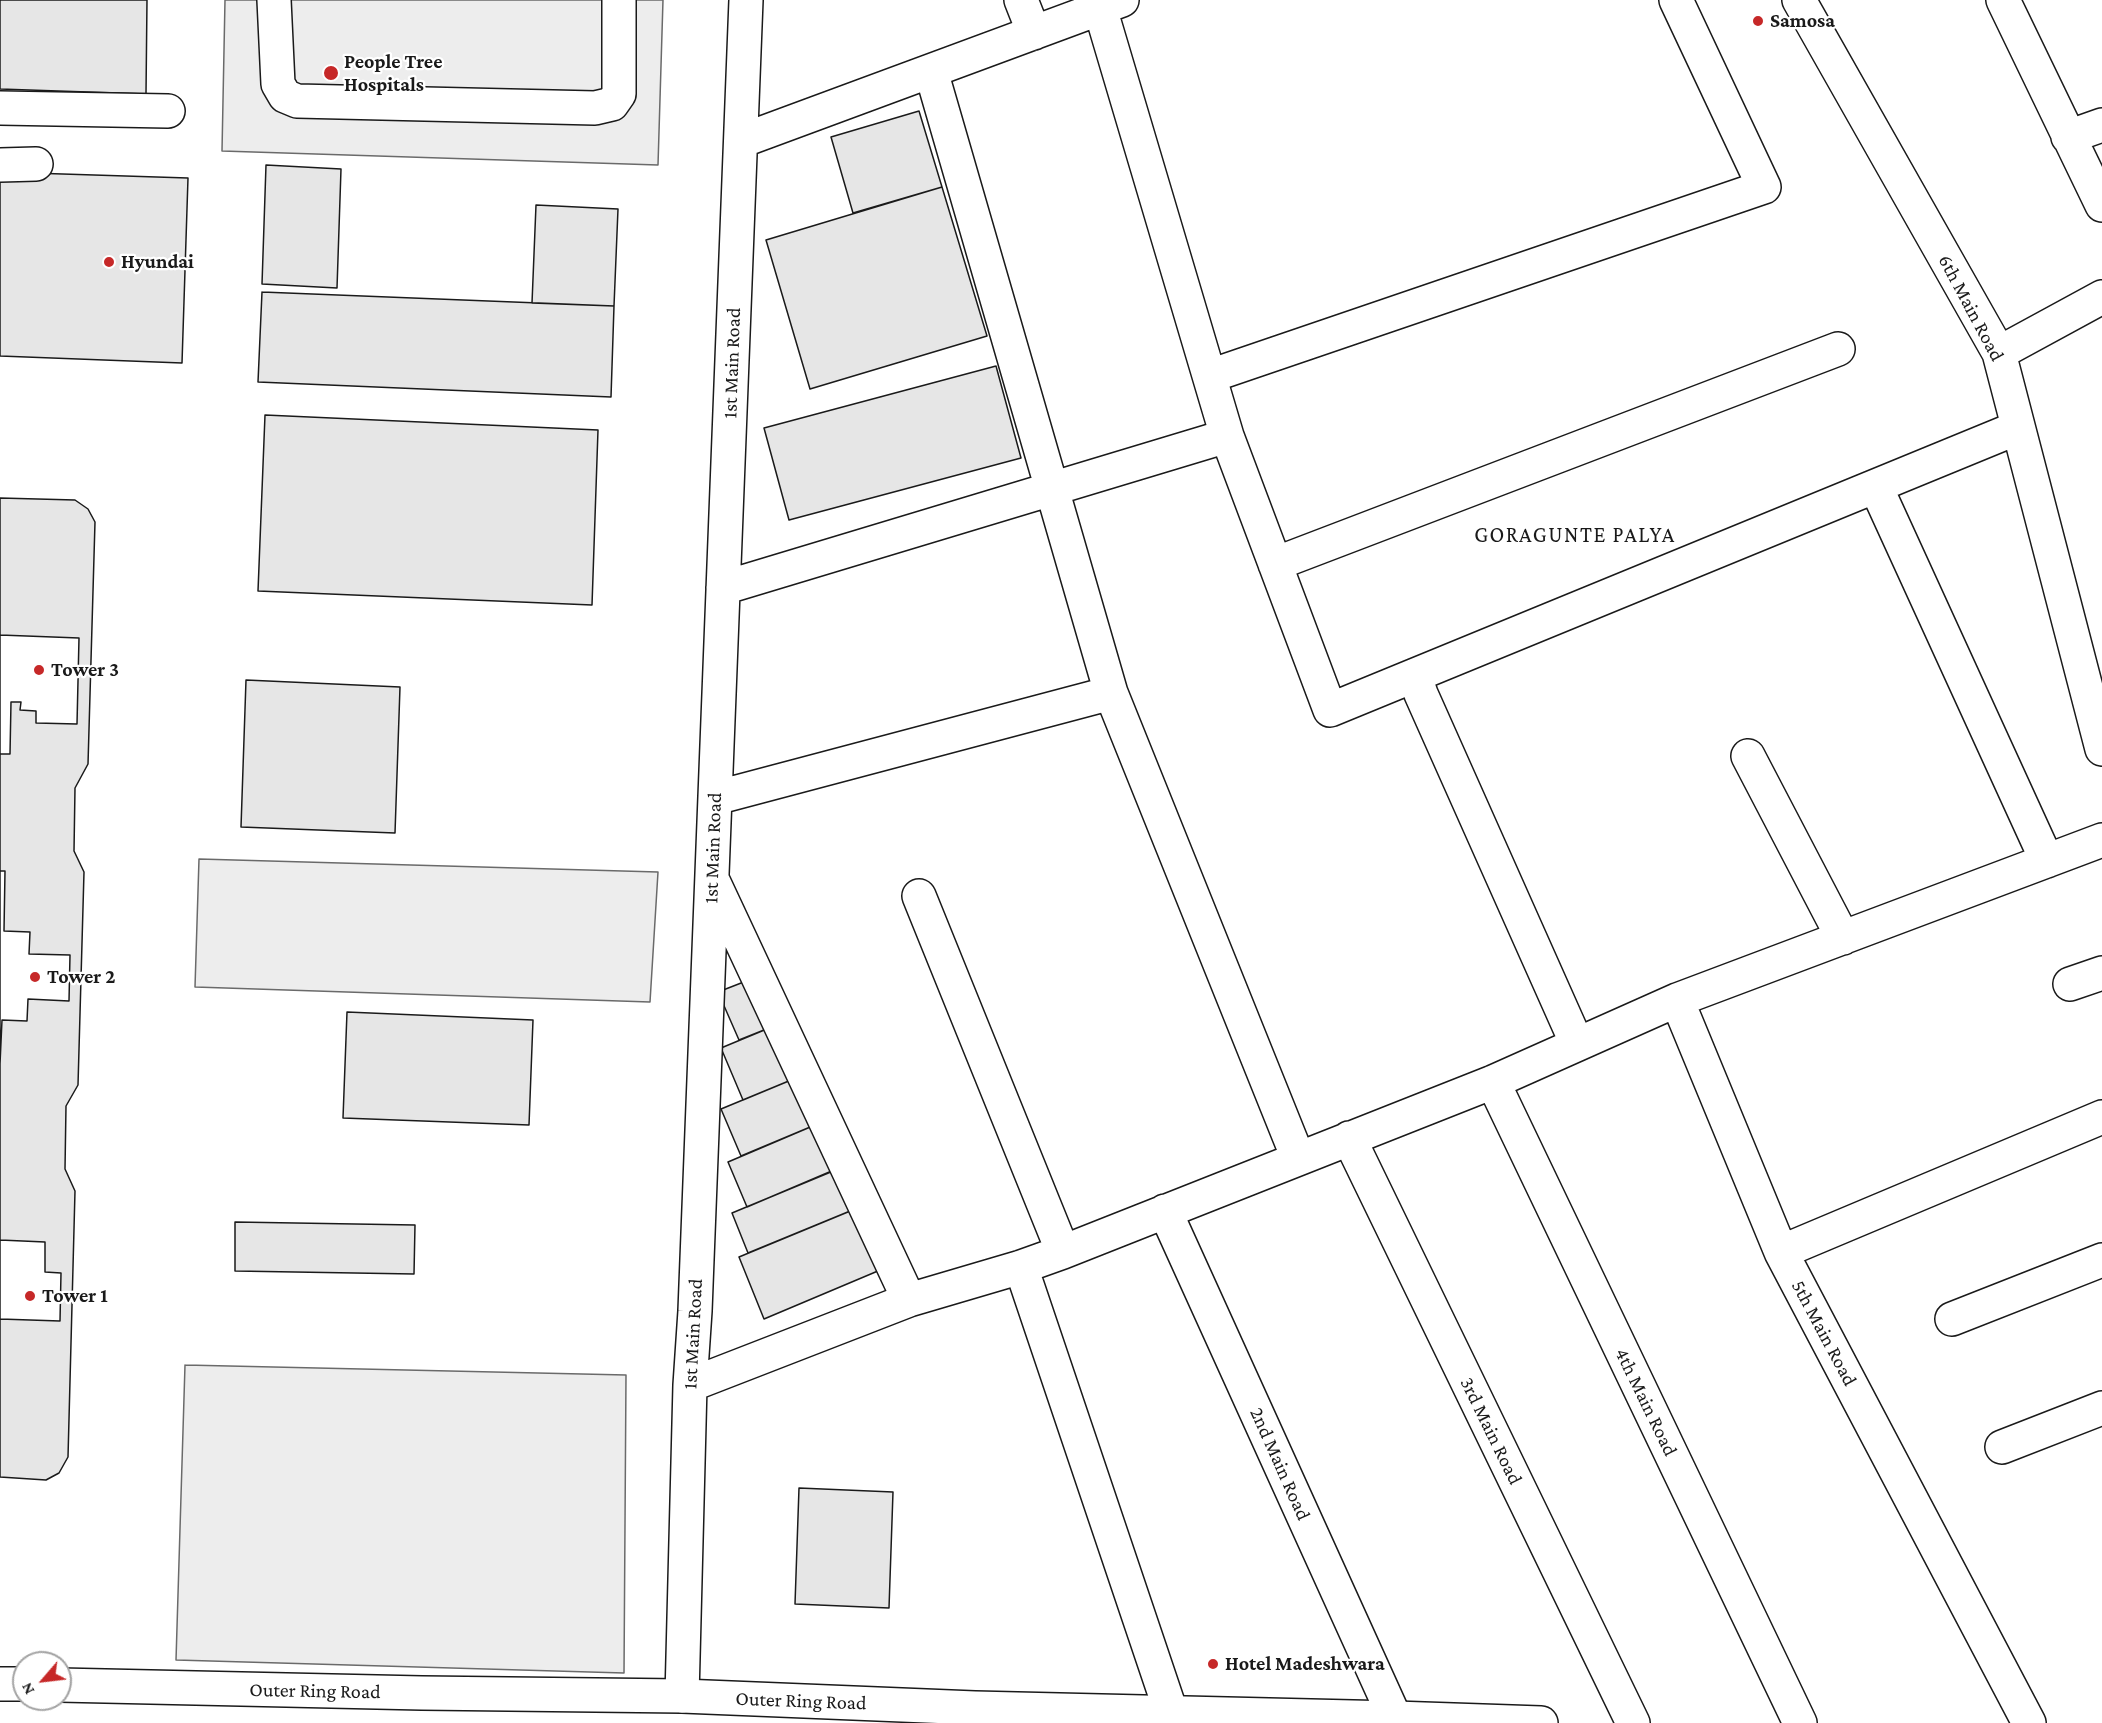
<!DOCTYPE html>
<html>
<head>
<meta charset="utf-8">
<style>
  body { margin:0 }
  #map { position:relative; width:2102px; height:1723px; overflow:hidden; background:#fff; font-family:"Crimson Pro",serif }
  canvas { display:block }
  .north { position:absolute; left:12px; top:1651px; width:60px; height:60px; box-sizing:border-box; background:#fff; border:2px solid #a3a3a3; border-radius:50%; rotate:242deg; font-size:16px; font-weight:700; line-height:24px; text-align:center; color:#1a1a1a }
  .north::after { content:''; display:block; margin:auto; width:21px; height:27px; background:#c62828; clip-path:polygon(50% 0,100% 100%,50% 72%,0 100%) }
</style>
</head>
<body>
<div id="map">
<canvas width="2102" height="1723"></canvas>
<div class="north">N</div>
</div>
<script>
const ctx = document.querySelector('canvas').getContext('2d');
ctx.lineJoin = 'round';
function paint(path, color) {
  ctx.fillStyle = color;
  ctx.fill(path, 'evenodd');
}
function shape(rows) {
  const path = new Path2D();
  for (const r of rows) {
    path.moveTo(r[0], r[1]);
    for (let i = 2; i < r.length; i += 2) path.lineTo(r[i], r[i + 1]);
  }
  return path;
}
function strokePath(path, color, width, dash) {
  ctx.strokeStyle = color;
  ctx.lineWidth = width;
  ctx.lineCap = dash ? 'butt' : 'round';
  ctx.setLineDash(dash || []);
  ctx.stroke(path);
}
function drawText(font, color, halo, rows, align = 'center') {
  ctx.font = font + ' "Crimson Pro",serif';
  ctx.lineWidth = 4.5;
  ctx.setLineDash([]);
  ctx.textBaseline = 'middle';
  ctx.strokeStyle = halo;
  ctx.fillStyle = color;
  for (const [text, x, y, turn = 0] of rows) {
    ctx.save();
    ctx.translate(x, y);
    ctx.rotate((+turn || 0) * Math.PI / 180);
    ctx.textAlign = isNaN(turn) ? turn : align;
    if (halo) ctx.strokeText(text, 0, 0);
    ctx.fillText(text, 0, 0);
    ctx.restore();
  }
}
const built = shape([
  [225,0,663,0,658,165,222,151,225,0],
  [199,859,658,872,650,1002,195,987,199,859],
  [185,1365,626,1375,624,1673,176,1660,185,1365]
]);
const building = shape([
  [0,0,147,0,146,94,0,89,0,0],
  [919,111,942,187,853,213,831,137,919,111],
  [266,165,341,169,337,288,262,284,266,165],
  [0,172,188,178,182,363,0,356,0,172],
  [942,187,987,336,810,389,766,240,942,187],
  [536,205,618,209,614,306,532,303,536,205],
  [262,292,614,306,611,397,258,382,262,292],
  [996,366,1021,458,789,520,764,428,996,366],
  [265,415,598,430,592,605,258,591,265,415],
  [0,498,75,500,88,509,95,522,88,764,75,788,74,851,84,872,78,1085,66,1106,65,1169,75,1191,68,1457,59,1473,46,1480,0,1477,0,498],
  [0,635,79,638,77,724,36,723,36,711,20,710,21,702,11,702,10,754,0,754,0,635],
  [246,680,400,687,395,833,241,827,246,680],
  [0,871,5,871,4,931,30,932,29,954,70,955,69,1001,28,999,27,1021,2,1020,0,1064,0,871],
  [754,978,774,1026,739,1040,718,992,754,978],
  [347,1012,533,1020,529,1125,343,1118,347,1012],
  [774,1026,796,1078,743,1100,721,1048,774,1026],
  [796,1078,815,1125,741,1156,721,1109,796,1078],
  [815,1125,834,1170,747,1207,728,1162,815,1125],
  [838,1169,855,1209,748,1253,732,1213,838,1169],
  [860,1207,885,1268,764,1319,739,1257,860,1207],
  [235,1222,415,1225,414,1274,235,1271,235,1222],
  [0,1240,45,1242,45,1272,61,1273,60,1321,0,1319,0,1240],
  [799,1488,893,1492,889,1608,795,1604,799,1488]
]);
const minor = shape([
  [274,0,278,84,285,96,297,101,595,108,612,104,619,94,619,0],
  [1021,0,1034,33],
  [1799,0,1999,353,2102,749],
  [2003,0,2102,205],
  [1100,8,1227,436,1330,710,2017,428],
  [931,71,1111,693,1298,1158],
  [0,108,168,111],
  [2068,137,2102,125],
  [741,141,1122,0],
  [0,165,36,164],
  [1999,353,2102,297],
  [1210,376,1764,187,1676,0],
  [1876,487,2047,861],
  [1275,564,1838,349],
  [723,588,1227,436],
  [1415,676,1421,694,1577,1044],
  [1748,756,1843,938],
  [715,798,1111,693],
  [714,883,909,1300],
  [919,896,1063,1252],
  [2070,984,2102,973],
  [1677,1000,1781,1252],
  [1493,1082,1800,1723],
  [1349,1138,1633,1723],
  [1165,1211,1395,1718],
  [1021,1267,1171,1712],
  [1952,1319,2102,1260],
  [690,1385,909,1300,1021,1267,1063,1252,1493,1082,1677,1000,2102,840],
  [2002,1447,2102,1408],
  [682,1696,690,1385,695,1311,746,0],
  [2029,1723,1781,1252,2102,1117]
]);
const highway = shape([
  [0,1684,24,1684],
  [60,1685,422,1693,682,1696,975,1708,1395,1718,1541,1723]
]);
const markers = [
  [1758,21,6,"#c62828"],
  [331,73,8,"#c62828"],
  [109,262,6,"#c62828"],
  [39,670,6,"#c62828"],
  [35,977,6,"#c62828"],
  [30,1296,6,"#c62828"],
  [1213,1664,6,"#c62828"]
];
const poiNames = [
  ["Samosa",1770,21],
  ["People Tree",344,62],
  ["Hospitals",344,85],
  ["Hyundai",121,262],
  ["Tower 3",51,670],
  ["Tower 2",47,977],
  ["Tower 1",42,1296],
  ["Hotel Madeshwara",1225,1664]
];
const streetNames = [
  ["6th Main Road",1971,308,62],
  ["1st Main Road",732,363,-88],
  ["1st Main Road",713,848,-88],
  ["5th Main Road",1824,1333,62],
  ["1st Main Road",693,1334,-87],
  ["4th Main Road",1646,1402,64],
  ["3rd Main Road",1491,1431,64],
  ["2nd Main Road",1280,1464,66],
  ["Outer Ring Road",315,1691,1],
  ["Outer Ring Road",801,1701,2]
];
const quarterNames = [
  ["GORAGUNTE PALYA",1575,535]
];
paint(built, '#ededed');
strokePath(built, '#6a6a6a', 1.5);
paint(building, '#e6e6e6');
strokePath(building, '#1a1a1a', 1.5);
strokePath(minor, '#1a1a1a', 36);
strokePath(highway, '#1a1a1a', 36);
strokePath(minor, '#fff', 33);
strokePath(highway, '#fff', 33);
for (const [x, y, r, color] of markers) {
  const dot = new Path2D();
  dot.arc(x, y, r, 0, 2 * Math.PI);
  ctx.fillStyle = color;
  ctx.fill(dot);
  strokePath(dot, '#fff', 2);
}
drawText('bold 20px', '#1a1a1a', '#fff', poiNames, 'left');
drawText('20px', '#1a1a1a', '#fff', streetNames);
ctx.letterSpacing = '1.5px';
drawText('22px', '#1a1a1a', '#fff', quarterNames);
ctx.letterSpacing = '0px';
</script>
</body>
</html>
